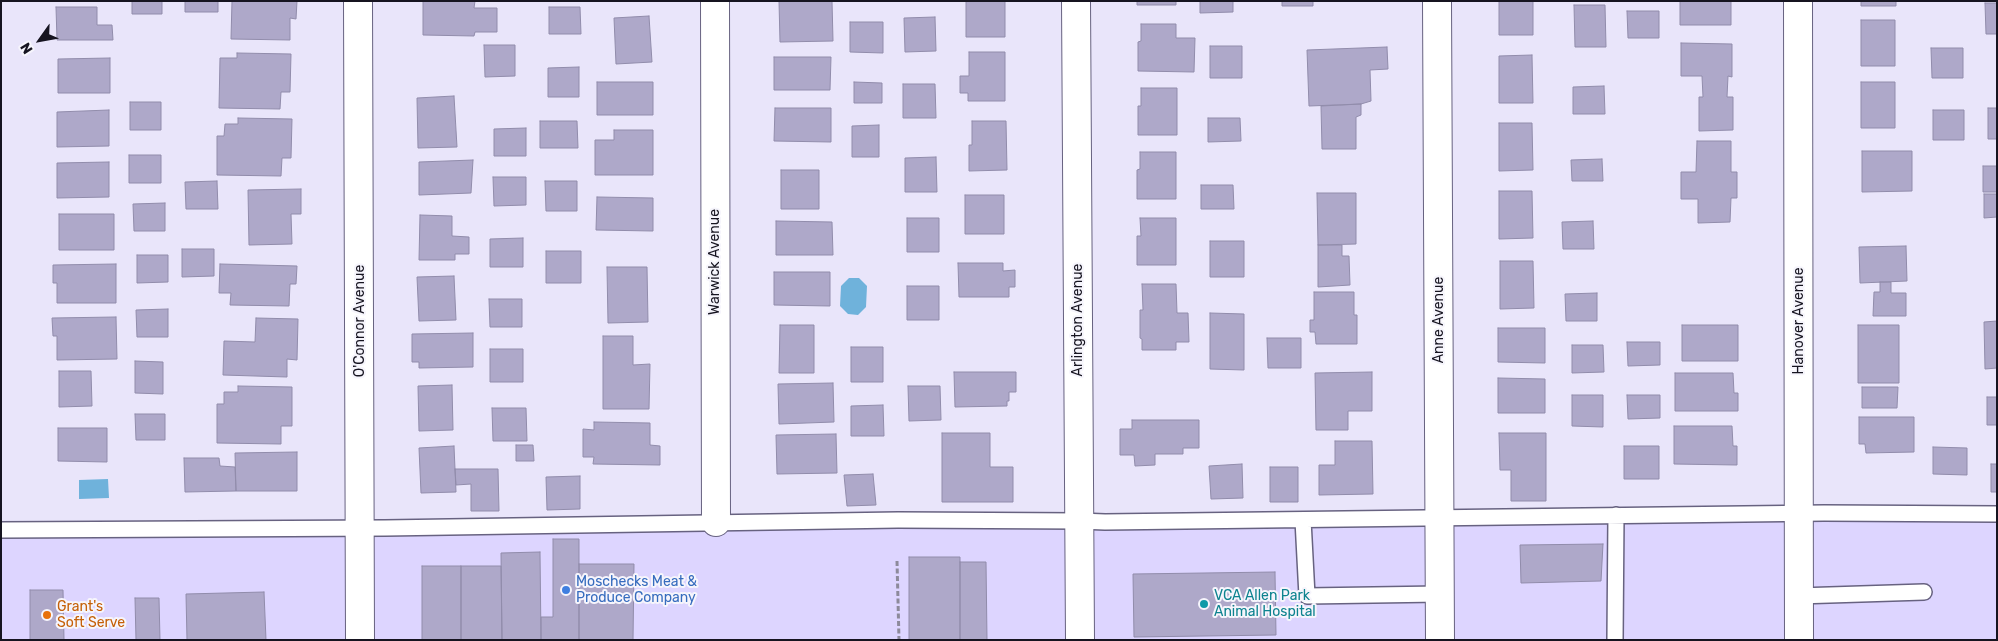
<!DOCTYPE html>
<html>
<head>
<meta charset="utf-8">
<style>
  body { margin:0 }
  #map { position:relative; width:1998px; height:641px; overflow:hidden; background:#e9e5fa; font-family:Rubik,sans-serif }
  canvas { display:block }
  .frame { position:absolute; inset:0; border:2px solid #161420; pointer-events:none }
  .north { position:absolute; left:15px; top:15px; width:50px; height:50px; -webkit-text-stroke:4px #f6f5fc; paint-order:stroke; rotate:238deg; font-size:14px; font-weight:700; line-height:20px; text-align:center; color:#161420 }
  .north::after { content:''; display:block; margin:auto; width:18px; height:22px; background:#161420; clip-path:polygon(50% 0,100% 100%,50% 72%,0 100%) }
</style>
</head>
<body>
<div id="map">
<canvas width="1998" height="641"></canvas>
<div class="frame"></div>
<div class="north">N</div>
</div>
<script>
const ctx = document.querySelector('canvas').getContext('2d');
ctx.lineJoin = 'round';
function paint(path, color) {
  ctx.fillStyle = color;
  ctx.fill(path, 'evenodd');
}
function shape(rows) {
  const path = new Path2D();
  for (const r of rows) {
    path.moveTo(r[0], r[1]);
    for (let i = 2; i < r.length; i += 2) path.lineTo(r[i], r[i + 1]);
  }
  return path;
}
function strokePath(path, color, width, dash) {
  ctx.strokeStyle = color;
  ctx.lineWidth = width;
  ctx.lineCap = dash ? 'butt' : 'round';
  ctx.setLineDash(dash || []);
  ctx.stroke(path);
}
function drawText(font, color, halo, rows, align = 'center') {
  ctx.font = font + ' Rubik,sans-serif';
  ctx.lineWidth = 4;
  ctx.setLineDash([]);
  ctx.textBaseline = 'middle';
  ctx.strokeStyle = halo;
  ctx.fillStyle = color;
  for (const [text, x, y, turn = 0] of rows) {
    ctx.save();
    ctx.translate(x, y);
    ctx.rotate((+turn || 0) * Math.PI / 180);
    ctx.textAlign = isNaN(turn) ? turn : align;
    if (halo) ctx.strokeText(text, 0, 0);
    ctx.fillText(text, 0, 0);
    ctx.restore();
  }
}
const built = shape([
  [1997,514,1997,640,1,640,1,530]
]);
const water = shape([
  [849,278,859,278,867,286,866,307,858,315,848,314,840,306,841,286],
  [108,479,109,498,79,499,79,480]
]);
const building = shape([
  [132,1,162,1,162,14,132,14,132,1],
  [185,1,218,1,218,12,185,12,185,1],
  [232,1,297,1,296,19,290,18,290,40,231,39,232,1],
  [423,1,475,1,474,8,497,8,497,32,475,32,474,36,423,35,423,1],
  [779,1,832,1,833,41,780,42,779,1],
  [966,1,1005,1,1005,37,966,37,966,1],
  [1137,1,1176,1,1176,5,1137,5,1137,1],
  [1200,1,1233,1,1233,12,1200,13,1200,1],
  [1282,1,1313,1,1313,6,1282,6,1282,1],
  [1499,1,1533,1,1533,35,1499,35,1499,1],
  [1680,1,1731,1,1731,25,1680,25,1680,1],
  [1861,1,1896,1,1896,6,1861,6,1861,1],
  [1985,3,1997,3,1997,34,1986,34,1985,3],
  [1574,5,1605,5,1606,47,1575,47,1574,5],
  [56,7,97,7,97,25,112,25,113,40,57,40,56,7],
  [549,7,580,7,581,34,549,34,549,7],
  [1627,11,1659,11,1659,38,1628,38,1627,11],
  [649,16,652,62,616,64,614,18,649,16],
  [935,17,936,51,905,52,904,18,935,17],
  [1861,20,1895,20,1895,66,1861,66,1861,20],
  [850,22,883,22,883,53,850,52,850,22],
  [1141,24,1176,24,1176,38,1195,38,1194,72,1138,71,1138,42,1141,41,1141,24],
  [1681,43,1732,44,1732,77,1728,76,1727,97,1733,97,1733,130,1699,131,1699,97,1703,97,1702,76,1681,76,1681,43],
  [484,45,515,45,515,76,485,77,484,45],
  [1210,46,1242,46,1242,78,1210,78,1210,46],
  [1387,47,1388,69,1370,70,1371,101,1361,104,1309,106,1307,50,1387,47],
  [1931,48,1963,48,1963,78,1932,78,1931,48],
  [969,52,1005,52,1005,101,968,101,968,93,960,93,960,76,969,76,969,52],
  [237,53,291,54,290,92,281,92,280,109,219,108,220,58,237,58,237,53],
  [1532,55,1533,103,1499,103,1499,56,1532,55],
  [774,57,831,57,830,90,774,90,774,57],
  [110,58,110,93,58,93,58,59,110,58],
  [579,67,579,97,548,97,548,68,579,67],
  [597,82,653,82,653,115,597,115,597,82],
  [854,82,882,83,882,103,854,103,854,82],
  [1861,82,1895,82,1895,128,1861,128,1861,82],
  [903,84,935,84,936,118,903,118,903,84],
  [1604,86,1605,114,1573,114,1573,87,1604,86],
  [1141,88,1177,88,1177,135,1138,135,1138,106,1141,106,1141,88],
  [454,96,457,147,418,148,417,98,454,96],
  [130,102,161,102,161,130,130,130,130,102],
  [1361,104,1361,115,1356,117,1356,149,1322,149,1321,106,1361,104],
  [775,108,831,108,831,142,774,141,775,108],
  [1988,108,1997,108,1997,139,1988,139,1988,108],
  [109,110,109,146,57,147,57,112,109,110],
  [1933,110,1964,110,1964,140,1933,140,1933,110],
  [238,118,292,119,291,158,282,158,281,176,217,175,217,136,224,136,225,124,238,124,238,118],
  [1208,118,1240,118,1241,141,1208,142,1208,118],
  [540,121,577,121,578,148,540,148,540,121],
  [972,121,1006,121,1007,170,969,171,969,145,972,145,972,121],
  [1499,123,1532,123,1533,170,1499,171,1499,123],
  [879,125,879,157,852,157,852,126,879,125],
  [526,128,526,156,494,156,494,129,526,128],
  [614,130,653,130,653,175,595,175,595,140,614,140,614,130],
  [1697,141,1731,141,1731,172,1737,172,1737,198,1731,198,1730,222,1698,223,1698,199,1681,199,1681,172,1696,172,1697,141],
  [1862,151,1912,151,1912,191,1862,192,1862,151],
  [1140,152,1176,152,1176,199,1137,199,1137,170,1140,169,1140,152],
  [129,155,161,155,161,183,129,183,129,155],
  [936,157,937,192,905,192,905,158,936,157],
  [1602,159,1603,181,1572,181,1571,160,1602,159],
  [473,160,471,193,419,195,419,162,473,160],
  [109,162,109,197,57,198,57,163,109,162],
  [1983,166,1997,166,1997,192,1983,192,1983,166],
  [781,170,819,170,819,209,781,209,781,170],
  [493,177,526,177,526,205,494,206,493,177],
  [217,181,218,209,186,209,185,182,217,181],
  [545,181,577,181,577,211,546,211,545,181],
  [1201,185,1233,185,1234,209,1201,209,1201,185],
  [301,189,301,214,291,214,292,244,249,245,248,190,301,189],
  [1499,191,1532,191,1533,238,1499,239,1499,191],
  [1317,193,1356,193,1356,244,1318,245,1317,193],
  [1984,194,1997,194,1997,217,1984,218,1984,194],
  [965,195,1004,195,1004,234,965,234,965,195],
  [597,197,653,198,653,231,596,230,597,197],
  [165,203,165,231,134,231,133,204,165,203],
  [59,214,114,214,114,250,59,250,59,214],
  [420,215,452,216,452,236,469,237,469,254,455,254,455,260,419,260,420,215],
  [907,218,939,218,939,252,907,252,907,218],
  [1140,218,1176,218,1176,265,1137,265,1137,236,1141,236,1140,218],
  [776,221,832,222,833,255,776,255,776,221],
  [1593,221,1594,249,1563,249,1562,222,1593,221],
  [523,238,523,267,490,267,490,239,523,238],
  [1210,241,1244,241,1244,277,1210,277,1210,241],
  [1318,245,1342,245,1342,256,1349,256,1350,285,1318,287,1318,245],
  [1906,246,1907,281,1860,283,1859,247,1906,246],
  [182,249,214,249,214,276,182,277,182,249],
  [546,251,581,251,581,283,546,283,546,251],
  [137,255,168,255,168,282,137,283,137,255],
  [1500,261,1533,261,1534,308,1500,309,1500,261],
  [958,263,1003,263,1003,271,1015,270,1015,287,1009,287,1009,297,959,297,958,263],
  [116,264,116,303,57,303,57,283,53,283,53,265,116,264],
  [220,264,297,266,296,284,290,284,289,306,230,305,231,293,219,293,220,264],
  [607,267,647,267,648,322,608,323,607,267],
  [774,272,830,272,830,306,774,305,774,272],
  [454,276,456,320,419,321,417,277,454,276],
  [1880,282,1891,282,1891,293,1906,293,1906,316,1873,316,1874,292,1880,292,1880,282],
  [1142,284,1176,284,1177,313,1188,313,1189,342,1176,342,1176,350,1142,350,1142,339,1140,338,1140,310,1143,310,1142,284],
  [907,286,939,286,939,320,907,320,907,286],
  [1314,292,1354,292,1354,315,1357,315,1357,344,1316,344,1315,332,1310,332,1310,320,1314,320,1314,292],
  [1597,293,1597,321,1566,321,1565,294,1597,293],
  [489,299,522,299,522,327,490,327,489,299],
  [168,309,168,337,137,337,136,310,168,309],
  [1210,313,1244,314,1244,370,1210,369,1210,313],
  [116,317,117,359,57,360,57,336,53,336,52,318,116,317],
  [256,318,298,319,297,360,287,359,287,377,223,375,224,341,255,342,256,318],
  [1997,321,1997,368,1985,369,1984,322,1997,321],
  [780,325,814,325,814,373,779,373,780,325],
  [1682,325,1738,325,1738,361,1682,361,1682,325],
  [1858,325,1899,325,1899,383,1858,383,1858,325],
  [1498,328,1545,328,1545,363,1498,362,1498,328],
  [473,333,473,367,419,368,419,362,412,362,412,334,473,333],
  [603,336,633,336,633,365,650,364,649,409,603,409,603,336],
  [1267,338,1301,338,1301,368,1268,368,1267,338],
  [1627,342,1660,342,1660,365,1628,366,1627,342],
  [1572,345,1603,345,1604,372,1572,373,1572,345],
  [851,347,883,347,883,382,851,382,851,347],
  [490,349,523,349,523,382,490,382,490,349],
  [135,361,163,362,163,394,135,393,135,361],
  [59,371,91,371,92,406,59,407,59,371],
  [954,372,1016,372,1016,392,1009,392,1009,401,1007,401,1007,406,955,407,954,372],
  [1372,372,1372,411,1348,411,1348,430,1316,430,1315,373,1372,372],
  [1675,373,1733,373,1734,393,1738,393,1738,411,1675,411,1675,373],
  [1498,378,1545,379,1545,413,1498,413,1498,378],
  [833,383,834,422,779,424,778,384,833,383],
  [452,385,453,430,419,431,418,386,452,385],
  [238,386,292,387,292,426,281,426,281,444,217,443,217,404,224,404,224,392,238,392,238,386],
  [908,386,940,386,941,420,909,421,908,386],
  [1862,387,1898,387,1897,408,1862,408,1862,387],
  [1572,395,1603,395,1603,427,1572,426,1572,395],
  [1627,395,1660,395,1660,418,1628,419,1627,395],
  [1987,397,1997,397,1997,425,1987,425,1987,397],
  [883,405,884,436,851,436,851,406,883,405],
  [492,408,526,408,527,441,493,441,492,408],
  [135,414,165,414,165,440,136,440,135,414],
  [1859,417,1914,417,1914,452,1866,453,1865,444,1859,444,1859,417],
  [1132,420,1199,420,1199,448,1183,448,1183,454,1155,454,1155,465,1135,466,1134,455,1120,455,1120,429,1132,429,1132,420],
  [594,422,650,423,650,445,660,446,660,465,593,464,594,457,583,457,583,429,594,430,594,422],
  [1674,426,1732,426,1733,446,1737,446,1737,465,1674,464,1674,426],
  [58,428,107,428,107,462,58,461,58,428],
  [942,433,990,433,990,467,1013,467,1013,502,942,502,942,433],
  [1499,433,1546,433,1546,501,1511,501,1511,470,1500,470,1499,433],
  [836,434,837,473,777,474,776,435,836,434],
  [1335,441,1372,441,1373,494,1319,495,1319,465,1335,465,1335,441],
  [516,445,533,445,534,461,516,461,516,445],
  [454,446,456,492,421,493,419,448,454,446],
  [1624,446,1659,446,1659,479,1624,479,1624,446],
  [1933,447,1967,448,1967,475,1933,474,1933,447],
  [297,452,297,491,236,491,235,453,297,452],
  [184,458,219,458,220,466,235,467,236,491,185,492,184,458],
  [1242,464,1243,498,1211,499,1209,466,1242,464],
  [1991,464,1997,464,1997,492,1991,492,1991,464],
  [1270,467,1298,467,1298,502,1270,502,1270,467],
  [455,469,498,469,499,511,471,511,471,484,456,485,455,469],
  [873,474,876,505,847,506,844,475,873,474],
  [580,476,580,509,547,510,546,477,580,476],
  [553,539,579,539,579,640,541,640,541,617,553,617,553,539],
  [1603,544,1601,581,1521,583,1520,545,1603,544],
  [540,552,541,640,502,640,501,553,540,552],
  [909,557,960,557,960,640,909,640,909,557],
  [960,562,986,562,987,640,960,640,960,562],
  [579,564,634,564,633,640,579,640,579,564],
  [422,566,461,566,461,640,422,640,422,566],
  [461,566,501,566,502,640,461,640,461,566],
  [1275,572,1276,635,1134,637,1133,574,1275,572],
  [30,590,63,590,64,640,30,640,30,590],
  [264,592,266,640,187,640,186,594,264,592],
  [135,598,159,598,160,640,136,640,135,598]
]);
const path = shape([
  [897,561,899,640]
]);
const service = shape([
  [1303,520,1307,596,1440,594],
  [1,530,385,528,898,520,1080,521,1105,522,1824,513,1997,514],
  [1798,596,1924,592],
  [1615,640,1616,515]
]);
const minor = shape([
  [358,1,360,640],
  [715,1,716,522],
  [1076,1,1080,640],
  [1437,1,1440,640],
  [1798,1,1799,640]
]);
const markers = [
  [566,590,5,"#3f7fe0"],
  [1204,604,5,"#0f9aa8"],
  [47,615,5,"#e8710a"]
];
const streetNames = [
  ["Warwick Avenue",715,262,-90],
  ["Arlington Avenue",1078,320,-90],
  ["Anne Avenue",1439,320,-90],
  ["O'Connor Avenue",360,321,-90],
  ["Hanover Avenue",1799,321,-90]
];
const shopNames = [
  ["Moschecks Meat &",576,582],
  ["Produce Company",576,598]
];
const cultureNames = [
  ["VCA Allen Park",1214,596],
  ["Animal Hospital",1214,612]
];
const foodNames = [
  ["Grant's",57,607],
  ["Soft Serve",57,623]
];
paint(built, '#ddd5ff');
paint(water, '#6fb2db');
paint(building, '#aea8c9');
strokePath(building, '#918cab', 1);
strokePath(service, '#676280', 18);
strokePath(minor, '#676280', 30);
strokePath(path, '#8d8a9b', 3, [5, 2.5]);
strokePath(service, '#fff', 15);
strokePath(minor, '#fff', 28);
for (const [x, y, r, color] of markers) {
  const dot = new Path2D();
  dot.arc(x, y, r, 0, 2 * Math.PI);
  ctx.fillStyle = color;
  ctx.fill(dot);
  strokePath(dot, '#f6f5fc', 2);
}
drawText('14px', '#161420', '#f6f5fc', streetNames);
drawText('14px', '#366cbe', '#f6f5fc', shopNames, 'left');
drawText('14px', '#0d838f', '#f6f5fc', cultureNames, 'left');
drawText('14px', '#c56008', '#f6f5fc', foodNames, 'left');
</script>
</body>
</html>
